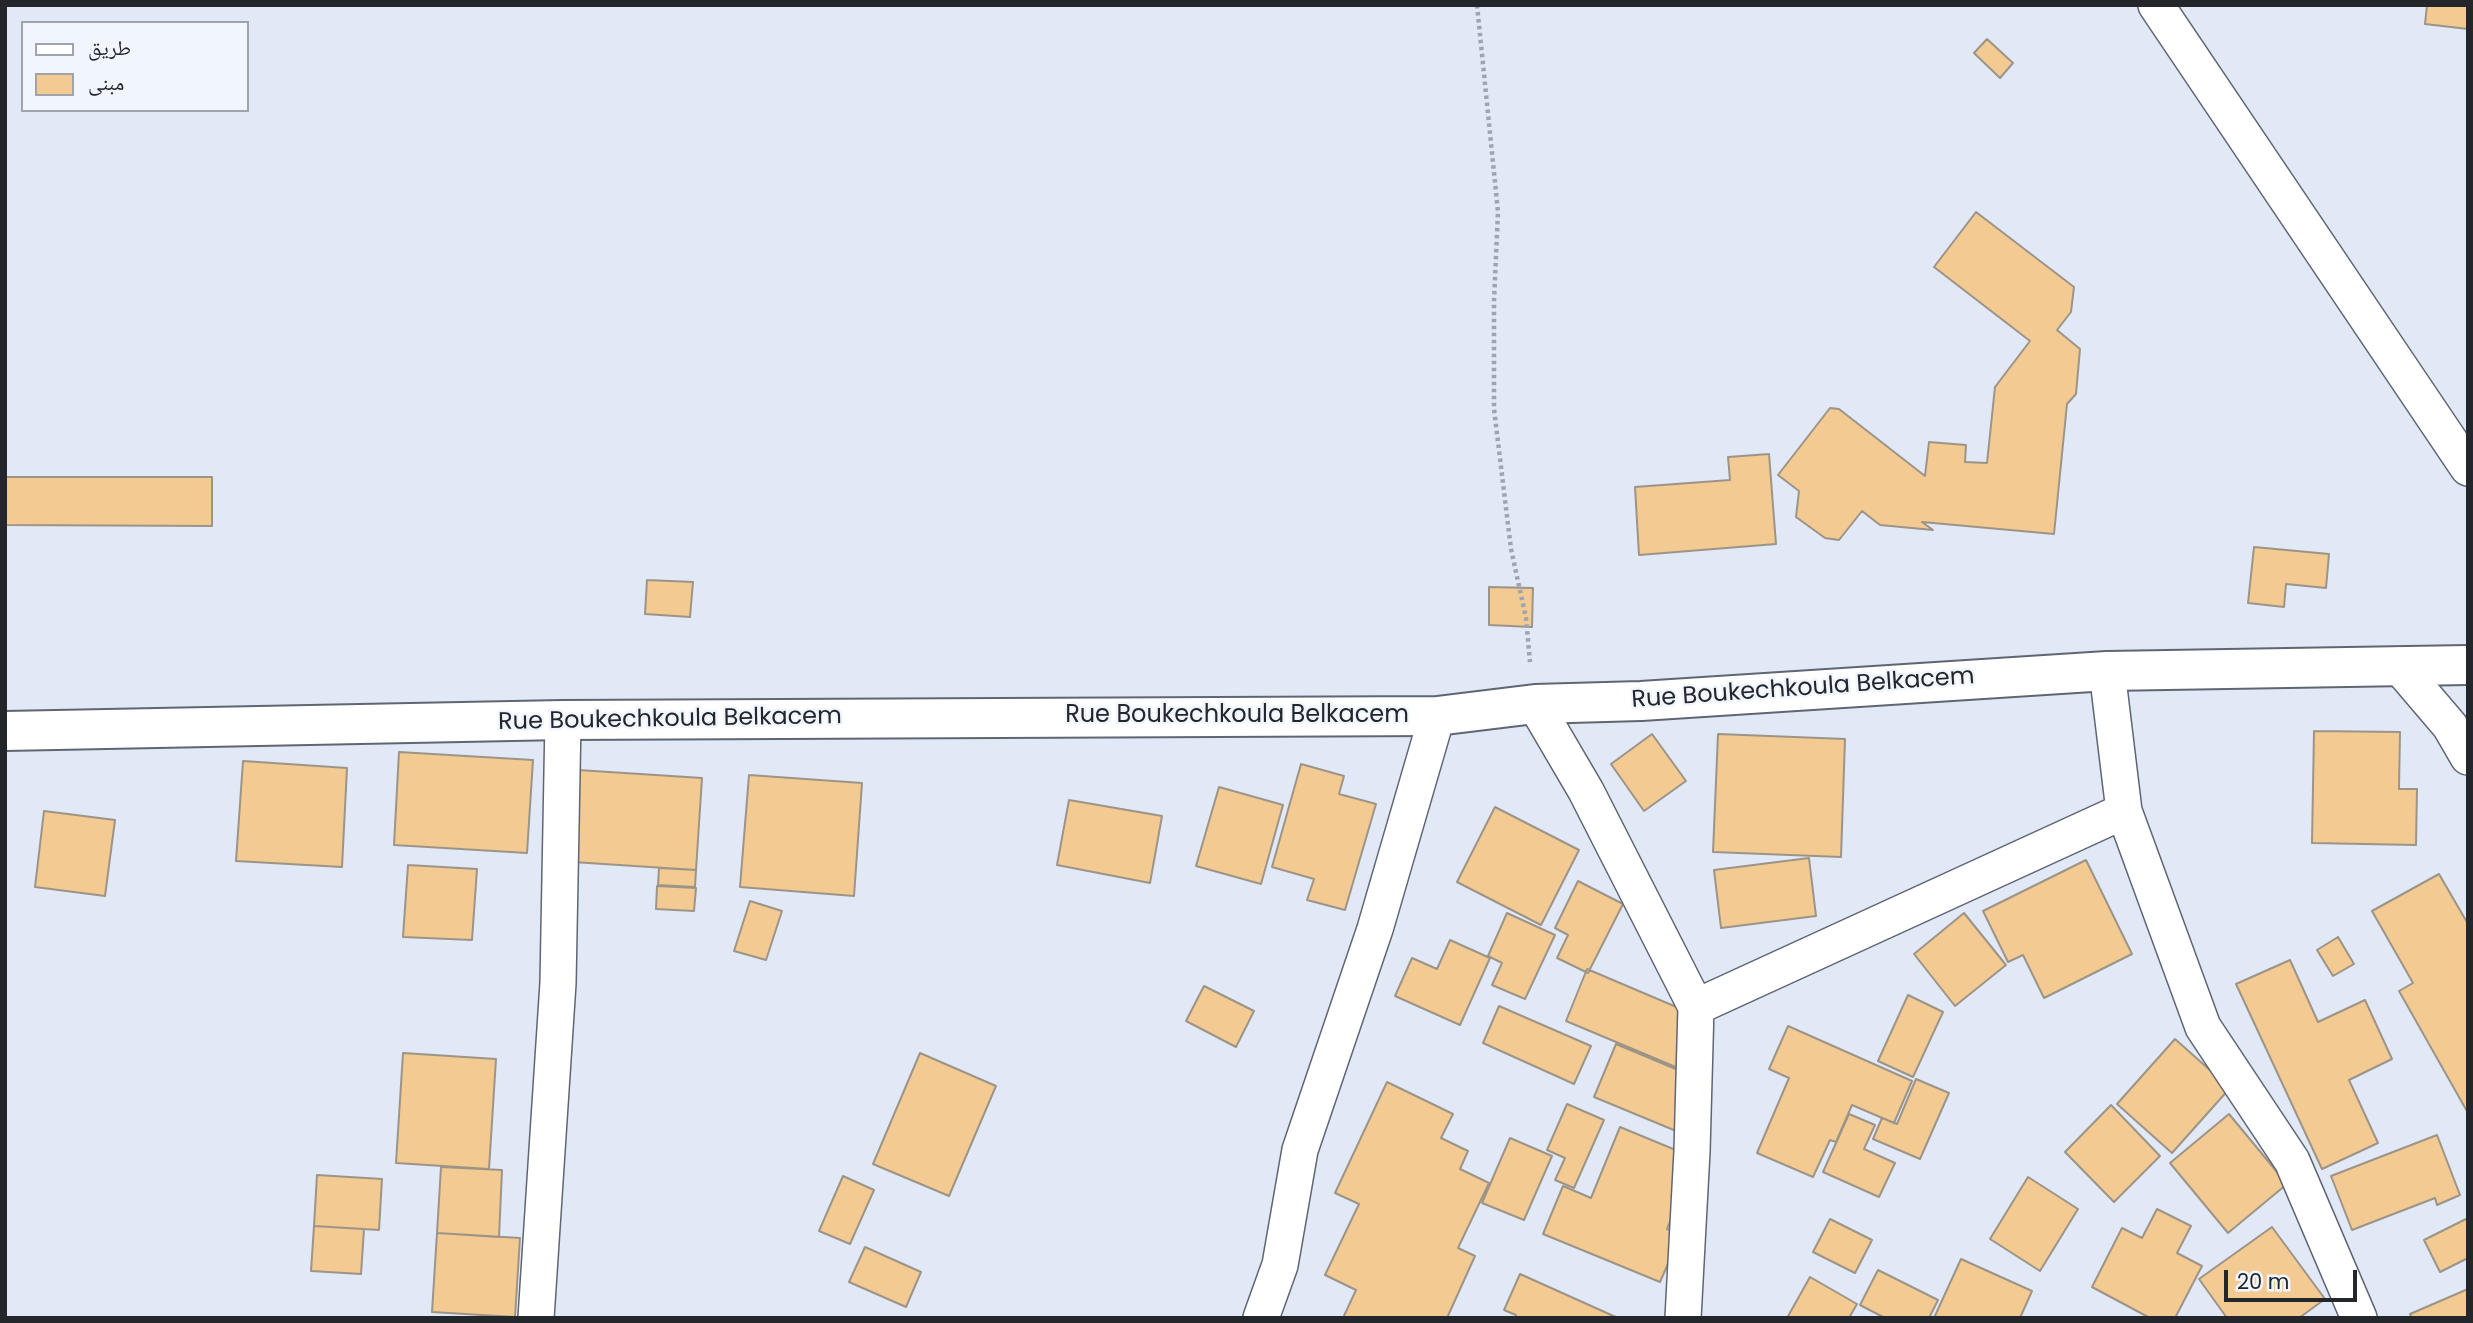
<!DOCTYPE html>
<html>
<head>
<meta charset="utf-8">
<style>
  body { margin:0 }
  #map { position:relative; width:2473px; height:1323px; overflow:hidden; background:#e1e8f6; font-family:Poppins,"Noto Naskh Arabic",sans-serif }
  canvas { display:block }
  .frame { position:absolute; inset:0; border:7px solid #23262b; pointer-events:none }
  .legend { position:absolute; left:21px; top:21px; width:228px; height:91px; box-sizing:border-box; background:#f1f6fe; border:2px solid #9fa3aa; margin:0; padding:9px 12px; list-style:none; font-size:21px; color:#23262b }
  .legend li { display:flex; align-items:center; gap:14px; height:35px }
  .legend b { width:35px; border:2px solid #9fa3aa }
  .scale { position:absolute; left:2224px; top:1270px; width:133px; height:32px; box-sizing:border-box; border:4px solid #23262b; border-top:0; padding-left:9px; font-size:21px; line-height:24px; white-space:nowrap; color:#23262b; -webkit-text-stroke:5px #f1f6fe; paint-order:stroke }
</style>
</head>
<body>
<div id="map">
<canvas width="2473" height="1323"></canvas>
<div class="frame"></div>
<ul class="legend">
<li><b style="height:9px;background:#fff"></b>طريق</li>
<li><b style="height:19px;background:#f3ca92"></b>مبنى</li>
</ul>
<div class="scale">20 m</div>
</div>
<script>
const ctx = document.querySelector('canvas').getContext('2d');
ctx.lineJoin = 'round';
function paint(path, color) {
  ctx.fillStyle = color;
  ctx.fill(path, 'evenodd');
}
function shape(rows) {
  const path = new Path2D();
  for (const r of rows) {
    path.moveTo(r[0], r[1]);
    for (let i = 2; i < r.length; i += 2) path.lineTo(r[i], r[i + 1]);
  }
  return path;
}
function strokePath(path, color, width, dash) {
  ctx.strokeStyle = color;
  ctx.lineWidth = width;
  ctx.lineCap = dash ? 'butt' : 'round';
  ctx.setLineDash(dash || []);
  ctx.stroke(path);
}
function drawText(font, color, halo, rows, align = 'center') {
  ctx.font = font + ' Poppins,sans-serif';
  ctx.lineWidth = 5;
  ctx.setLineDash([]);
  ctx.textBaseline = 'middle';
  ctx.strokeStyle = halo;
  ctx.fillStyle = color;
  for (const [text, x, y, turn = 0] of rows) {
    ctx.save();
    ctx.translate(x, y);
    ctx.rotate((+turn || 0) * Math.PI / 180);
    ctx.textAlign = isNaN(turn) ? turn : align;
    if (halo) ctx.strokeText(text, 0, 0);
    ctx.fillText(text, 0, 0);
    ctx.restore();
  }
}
const building = shape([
  [2427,5,2468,5,2468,29,2425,24,2427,5],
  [1987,39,2013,63,2000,78,1974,53,1987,39],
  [1976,212,2074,287,2071,312,2057,330,2080,349,2076,394,2067,404,2054,534,1922,522,1933,530,1880,525,1862,511,1839,540,1825,538,1796,517,1799,491,1778,475,1830,408,1839,409,1925,476,1929,442,1966,445,1965,462,1987,463,1995,387,2030,341,1934,267,1976,212],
  [1769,454,1776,544,1639,555,1635,487,1730,480,1728,457,1769,454],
  [5,477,212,477,212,526,5,525,5,477],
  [2254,547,2329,554,2326,588,2286,584,2284,607,2248,603,2254,547],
  [647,580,693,582,690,617,645,614,647,580],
  [1489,587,1533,588,1532,627,1489,625,1489,587],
  [2314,731,2400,732,2399,789,2417,789,2416,845,2312,843,2314,731],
  [1652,734,1686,781,1644,811,1611,764,1652,734],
  [1718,734,1845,739,1841,857,1713,852,1718,734],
  [399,752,533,760,527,853,394,845,399,752],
  [243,761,347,768,342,867,236,861,243,761],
  [1301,764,1344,776,1339,794,1376,804,1345,910,1307,900,1314,879,1272,867,1301,764],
  [578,770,702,778,696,870,573,862,578,770],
  [749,775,862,783,854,896,740,887,749,775],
  [1219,787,1283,805,1261,884,1196,866,1219,787],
  [1069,800,1162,816,1150,883,1057,865,1069,800],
  [1495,807,1579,850,1541,925,1457,882,1495,807],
  [44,811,115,820,105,896,35,887,44,811],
  [1809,858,1816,916,1721,928,1714,870,1809,858],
  [2086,860,2132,954,2044,998,2023,955,2008,962,1983,911,2086,860],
  [408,865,477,869,472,940,403,937,408,865],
  [659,868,696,870,695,887,658,885,659,868],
  [2439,874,2468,924,2468,1113,2399,991,2413,983,2372,911,2439,874],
  [1578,881,1623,904,1588,973,1557,958,1568,935,1555,928,1578,881],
  [657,886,696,888,694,911,656,909,657,886],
  [750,901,782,911,766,960,734,951,750,901],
  [1507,913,1555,935,1525,999,1492,985,1502,963,1488,956,1507,913],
  [1964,913,2006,965,1955,1006,1914,954,1964,913],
  [2338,937,2354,964,2333,976,2317,950,2338,937],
  [1450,940,1490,958,1460,1025,1395,996,1412,958,1437,969,1450,940],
  [2290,960,2318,1022,2365,1000,2392,1059,2349,1080,2378,1143,2322,1169,2236,984,2290,960],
  [1587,969,1700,1017,1678,1068,1566,1021,1587,969],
  [1204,986,1254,1011,1236,1047,1186,1021,1204,986],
  [1908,995,1943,1012,1913,1077,1878,1061,1908,995],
  [1499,1006,1591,1046,1574,1084,1483,1043,1499,1006],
  [1788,1026,1912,1081,1894,1123,1852,1105,1836,1142,1830,1140,1813,1177,1757,1153,1789,1078,1769,1069,1788,1026],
  [2175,1039,2230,1088,2172,1153,2117,1104,2175,1039],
  [1616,1044,1702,1080,1681,1133,1594,1097,1616,1044],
  [403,1053,496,1059,489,1169,396,1163,403,1053],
  [920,1053,996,1086,949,1196,873,1164,920,1053],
  [1916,1079,1949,1093,1920,1159,1873,1139,1882,1118,1897,1124,1916,1079],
  [1387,1082,1453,1114,1441,1138,1468,1151,1460,1169,1489,1183,1458,1248,1475,1256,1447,1318,1343,1318,1356,1290,1325,1275,1359,1204,1335,1193,1387,1082],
  [1567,1104,1604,1120,1574,1188,1555,1180,1565,1158,1547,1150,1567,1104],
  [2111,1105,2160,1156,2114,1202,2065,1152,2111,1105],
  [1849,1114,1875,1125,1864,1149,1895,1163,1879,1197,1823,1172,1849,1114],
  [2229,1114,2287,1184,2228,1233,2170,1163,2229,1114],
  [1620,1127,1695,1158,1667,1229,1681,1234,1660,1282,1543,1234,1563,1186,1591,1198,1620,1127],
  [2437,1135,2460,1195,2437,1205,2435,1198,2352,1230,2331,1176,2437,1135],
  [1510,1138,1552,1156,1524,1220,1482,1203,1510,1138],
  [441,1167,502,1170,499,1237,437,1233,441,1167],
  [317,1175,382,1179,379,1230,314,1226,317,1175],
  [843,1176,874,1190,850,1244,819,1231,843,1176],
  [2028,1177,2078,1209,2040,1271,1990,1239,2028,1177],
  [2157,1209,2191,1226,2177,1253,2202,1266,2175,1318,2150,1318,2092,1287,2122,1228,2142,1238,2157,1209],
  [2468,1218,2468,1258,2440,1272,2424,1240,2468,1218],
  [1830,1219,1872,1240,1855,1273,1813,1252,1830,1219],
  [314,1226,364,1229,361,1274,311,1271,314,1226],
  [2272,1227,2325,1299,2299,1318,2227,1318,2199,1279,2272,1227],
  [437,1233,520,1238,515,1317,432,1312,437,1233],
  [865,1247,921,1272,906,1307,849,1282,865,1247],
  [1961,1259,2032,1291,2020,1318,1934,1318,1961,1259],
  [1878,1270,1938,1300,1929,1318,1885,1318,1860,1305,1878,1270],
  [1520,1274,1618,1318,1515,1318,1516,1315,1504,1310,1520,1274],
  [1810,1277,1857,1304,1849,1318,1787,1318,1810,1277],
  [2468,1289,2468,1318,2412,1318,2410,1314,2468,1289]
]);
const path = shape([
  [1477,5,1498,212,1494,301,1494,409,1511,549,1526,618,1530,662]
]);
const street = shape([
  [2156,5,2468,468],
  [2398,665,2450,726,2468,757],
  [1535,704,1586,791,1696,1007,1692,1151,1683,1318],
  [2124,811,2203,1027,2292,1161,2359,1318],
  [1696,1007,2124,811,2107,671],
  [536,1318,558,983,563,720],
  [1261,1318,1280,1265,1300,1150,1375,929,1437,716]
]);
const secondary = shape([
  [5,731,563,720,1437,716,1535,704,1641,701,2107,671,2468,665]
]);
const streetNames = [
  ["Rue Boukechkoula Belkacem",1803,689,-4],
  ["Rue Boukechkoula Belkacem",1237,716],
  ["Rue Boukechkoula Belkacem",670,720,-1]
];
paint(building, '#f3ca92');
strokePath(building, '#9d9488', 2);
strokePath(street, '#5f6672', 38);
strokePath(secondary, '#5f6672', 42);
strokePath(path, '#9fa5b0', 4.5, [3.5, 3.5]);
strokePath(street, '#fff', 35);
strokePath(secondary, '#fff', 38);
drawText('24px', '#23262b', '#f1f6fe', streetNames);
</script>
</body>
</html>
